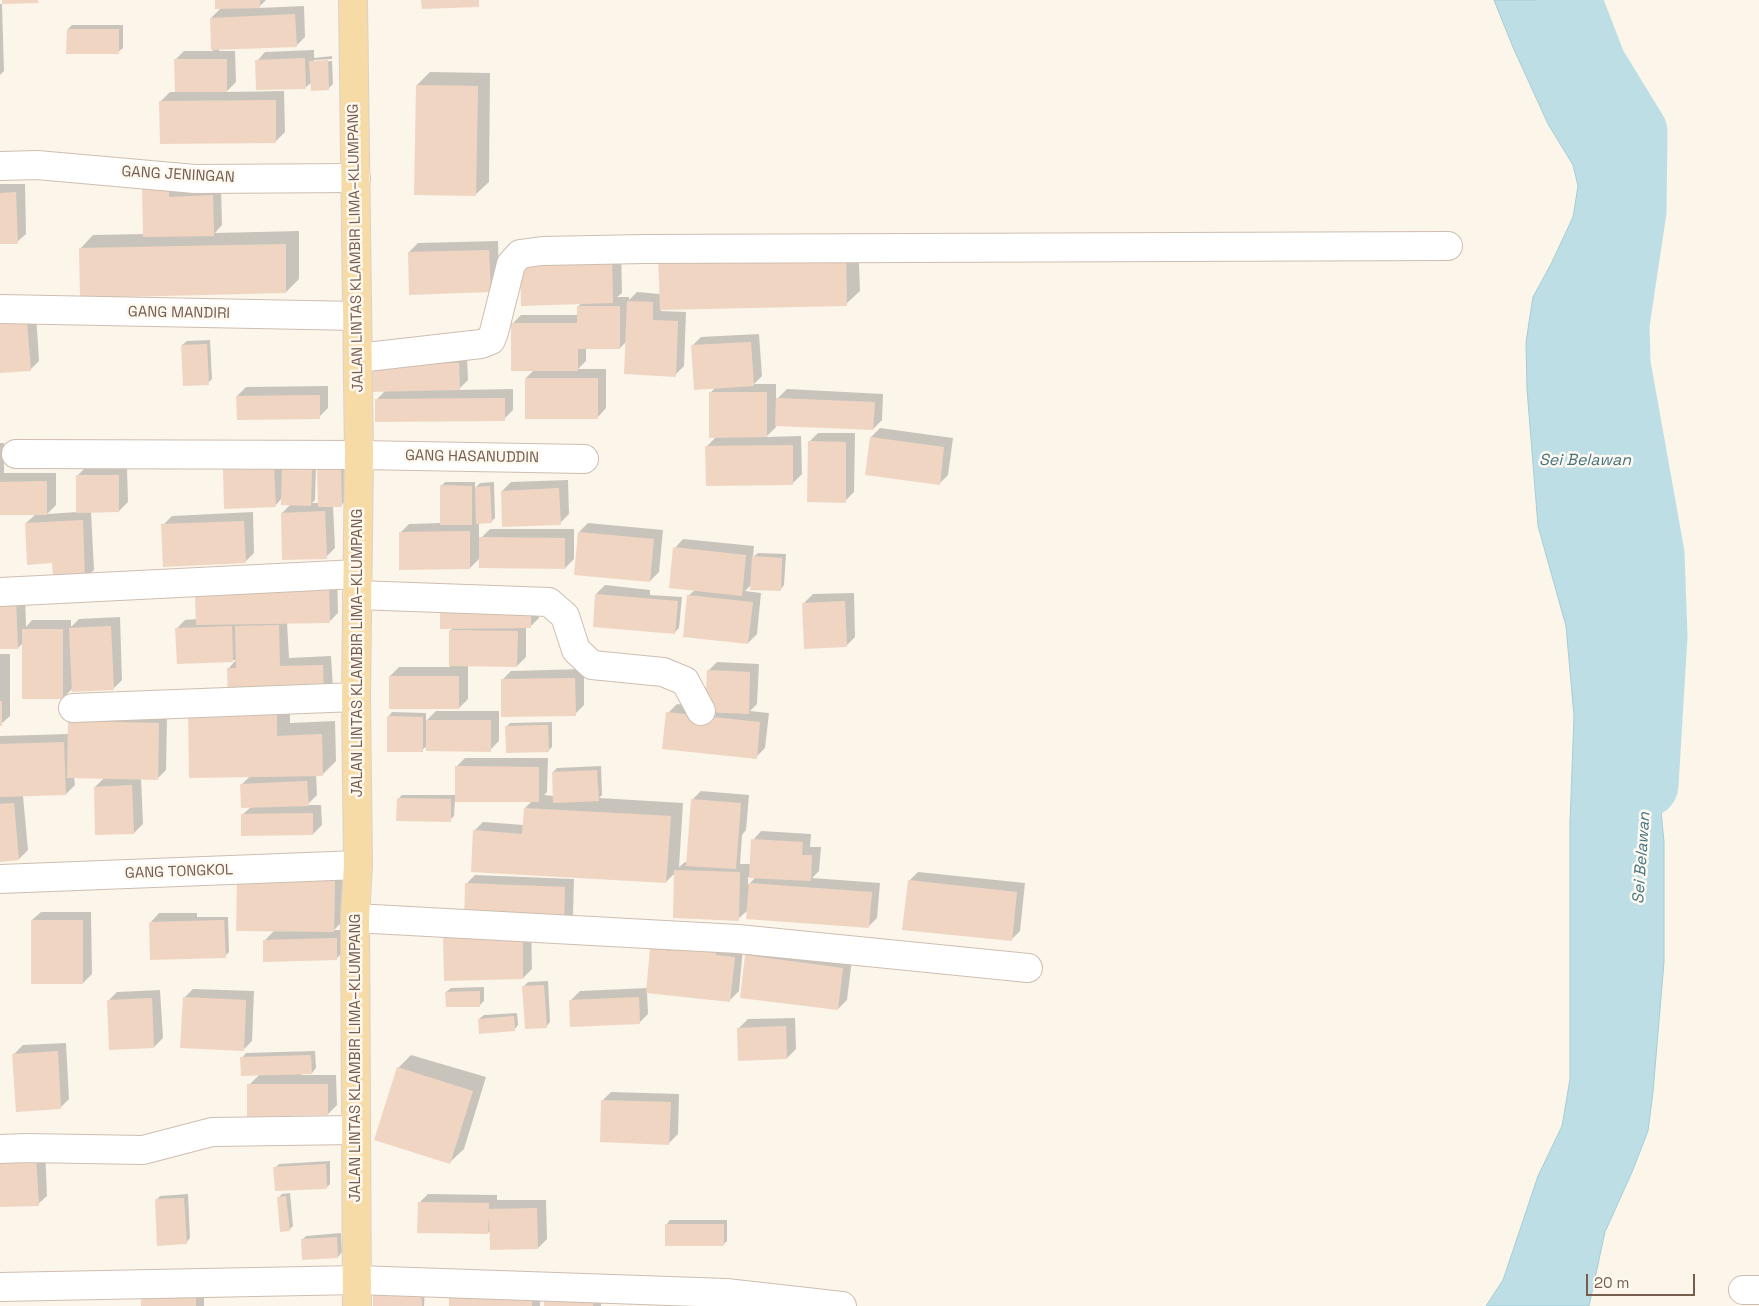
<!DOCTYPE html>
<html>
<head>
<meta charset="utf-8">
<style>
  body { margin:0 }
  #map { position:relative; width:1759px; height:1306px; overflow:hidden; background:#fcf5ea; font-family:"Space Grotesk",sans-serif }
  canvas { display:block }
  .scale { position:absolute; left:1586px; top:1274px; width:109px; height:22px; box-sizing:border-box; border:2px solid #765d4e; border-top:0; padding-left:6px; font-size:15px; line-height:18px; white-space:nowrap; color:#765d4e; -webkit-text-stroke:4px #fef9f0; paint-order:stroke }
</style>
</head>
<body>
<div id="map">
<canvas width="1759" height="1306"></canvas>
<div class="scale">20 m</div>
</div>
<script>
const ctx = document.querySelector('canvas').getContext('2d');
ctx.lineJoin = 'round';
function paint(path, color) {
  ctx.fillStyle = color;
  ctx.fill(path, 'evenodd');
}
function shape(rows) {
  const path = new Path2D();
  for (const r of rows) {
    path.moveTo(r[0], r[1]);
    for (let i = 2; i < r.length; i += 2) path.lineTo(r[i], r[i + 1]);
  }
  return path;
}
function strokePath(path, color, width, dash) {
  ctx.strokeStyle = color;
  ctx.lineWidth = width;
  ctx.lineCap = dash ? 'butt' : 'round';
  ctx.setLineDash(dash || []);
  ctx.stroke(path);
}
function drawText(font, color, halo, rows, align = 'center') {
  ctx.font = font + ' "Space Grotesk",sans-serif';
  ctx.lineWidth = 5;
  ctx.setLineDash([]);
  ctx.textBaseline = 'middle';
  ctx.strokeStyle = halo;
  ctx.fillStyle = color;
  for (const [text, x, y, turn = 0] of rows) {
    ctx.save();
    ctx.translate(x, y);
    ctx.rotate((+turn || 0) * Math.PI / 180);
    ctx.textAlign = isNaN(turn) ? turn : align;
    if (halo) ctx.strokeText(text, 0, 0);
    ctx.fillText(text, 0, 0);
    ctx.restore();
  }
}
const water = shape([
  [1494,0,1557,0,1605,93,1619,145,1625,178,1627,253,1626,381,1636,456,1653,727,1664,842,1664,962,1653,1092,1648,1131,1632,1172,1605,1232,1589,1306,1486,1306,1503,1280,1538,1176,1562,1126,1570,1079,1570,823,1574,716,1566,626,1538,526,1527,389,1526,342,1533,297,1551,264,1573,217,1578,186,1573,165,1548,124,1512,45,1494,0]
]);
const shadow = shape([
  [216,0,266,0,258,8,304,6,305,37,296,46,219,49,219,51,235,51,236,82,226,92,284,91,285,132,276,141,161,101,170,92,176,92,175,60,184,51,213,51,211,18,221,8],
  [0,4,2,4,4,71,0,75],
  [72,25,123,25,123,48,118,52,68,29],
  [314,50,314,58,332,56,332,59,314,60,314,62,332,61,333,84,329,88,312,89,312,82,306,87,257,61,265,52],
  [430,72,490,73,489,182,475,195,417,85],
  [0,184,25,184,26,234,17,242,0,243],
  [144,186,221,187,222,225,215,233,299,231,299,279,286,292,80,249,93,235,145,234],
  [858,236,860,291,846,304,661,309,661,311,686,312,684,366,675,375,626,342,620,348,586,348,586,361,578,369,606,369,606,408,598,417,526,378,534,370,512,324,521,315,578,315,578,307,621,248,622,293,617,297,629,297,629,300,637,292,660,294],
  [498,241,499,282,490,291,409,252,418,243],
  [36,313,39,361,30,370,0,372,0,315],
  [759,334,762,376,754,384,776,384,776,400,787,389,883,394,882,420,873,429,776,424,776,427,766,437,801,436,802,474,793,483,706,447,717,436,710,393,716,387,692,346,701,337],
  [210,340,212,379,208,383,182,345,187,341],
  [467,355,468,380,458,390,513,389,513,410,504,419,376,400,386,390,368,365],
  [328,386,328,408,319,417,237,396,246,387],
  [880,428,953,438,948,475,939,484,871,437],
  [818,433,855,433,854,492,845,501,809,442],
  [0,443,4,443,4,473,56,473,56,505,47,514,78,512,77,476,86,467,127,467,128,502,119,511,91,511,94,570,85,578,53,562,26,523,36,514,0,514],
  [345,463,345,501,341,506,333,506,335,548,326,557,282,513,291,504,282,498,275,506,224,469,316,465,315,500,312,503,319,503],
  [568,480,569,514,560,523,502,491,511,482],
  [445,482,475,482,475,488,480,483,494,482,495,518,491,522,479,523,479,540,490,529,574,529,574,559,565,568,481,557,470,568,400,533,409,524,441,523,441,486],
  [253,512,254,553,245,562,163,525,172,516],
  [588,523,663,530,659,572,650,581,579,532],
  [683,539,754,546,753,557,758,553,786,554,784,585,780,590,752,584,745,591,761,593,757,634,748,643,688,596,695,590,675,548],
  [337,569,338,613,329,622,287,622,289,658,331,656,333,688,290,698,290,723,335,721,336,761,323,774,316,774,317,795,307,805,321,805,322,825,313,834,242,815,251,807,241,785,250,776,229,698,228,669,236,660,178,663,176,629,185,620,197,619,197,596],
  [605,585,650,590,650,595,682,597,679,628,675,632,596,594],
  [25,591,26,627,32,620,71,620,71,627,79,619,120,617,122,680,113,689,73,688,63,698,24,642,18,648,0,648,0,592],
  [854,593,855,637,846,646,804,603,813,594],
  [539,594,539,618,530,627,526,627,526,657,517,666,468,665,468,699,459,708,390,676,399,667,450,667,451,630,453,627],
  [0,654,10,654,10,716,0,725],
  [717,662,759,664,757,704,750,711,769,713,765,748,756,757,668,713,677,704,707,707,708,671],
  [584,669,584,705,575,714,502,680,511,671],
  [436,711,499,711,499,741,490,750,427,746,422,750,388,717,392,712,426,713,426,721],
  [79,713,167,715,166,770,157,779,141,778,143,824,134,833,95,787,104,778,74,777,75,785,66,794,23,796,28,850,19,859,0,860,0,736,69,734,70,722],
  [552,722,552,747,548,751,506,727,510,723],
  [465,758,548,758,547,792,544,795,554,796,553,772,557,768,601,766,602,795,599,798,683,803,679,867,685,862,687,862,692,800,701,791,749,795,746,830,742,835,740,864,751,864,753,840,761,831,811,834,810,847,821,847,819,871,812,878,880,883,877,918,868,927,748,910,738,919,676,872,666,882,474,831,483,822,524,825,525,808,532,801,455,800,454,816,450,820,398,799,402,795,456,795,456,767],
  [748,877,756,877,748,885],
  [918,872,1025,883,1020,931,1011,940,909,881],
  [343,873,343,921,334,930,345,930,345,950,336,959,264,941,275,930,238,881],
  [475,875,574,879,573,915,564,924,466,884],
  [41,912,91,912,92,974,83,983,32,920],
  [159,913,197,913,197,917,228,917,229,952,225,956,151,922],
  [531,925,532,969,523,978,445,980],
  [661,940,743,948,739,991,730,1000,647,992,648,1014,639,1023,571,1000,580,991,648,988,652,949],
  [755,947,852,959,847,1000,838,1009,746,956],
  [548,981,550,1022,546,1027,524,986,528,982],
  [484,987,484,1001,480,1005,446,992,451,988],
  [193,989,254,991,252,1041,243,1050,184,998],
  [160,990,163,1038,154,1047,108,1001,117,992],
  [517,1013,518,1025,514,1030,479,1019,484,1015],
  [795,1018,796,1049,787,1058,739,1028,748,1019],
  [66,1043,69,1099,60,1108,14,1054,23,1045],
  [315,1051,316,1068,312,1073,301,1073,301,1075,336,1075,337,1105,328,1114,249,1085,259,1075,242,1058,246,1053],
  [411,1055,486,1077,464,1149,450,1162,398,1068],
  [611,1092,679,1094,678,1134,669,1143,603,1100],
  [45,1147,47,1196,38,1204,0,1206],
  [330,1161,330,1184,326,1188,275,1168,279,1164],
  [290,1193,293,1226,289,1230,278,1198,282,1194],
  [188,1194,190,1238,186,1243,156,1200,160,1196],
  [428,1194,497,1195,497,1200,546,1200,547,1239,538,1248,491,1230,488,1233,419,1203],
  [670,1220,727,1220,727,1241,723,1245,666,1225],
  [341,1233,342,1252,338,1257,302,1240,306,1236],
  [204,1280,204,1306,143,1306],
  [541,1283,540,1306,450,1306],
  [425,1286,424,1306,375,1306],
  [602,1286,601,1306,545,1306]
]);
const river = shape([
  [1569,0,1594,65,1635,132,1634,211,1617,324,1618,364,1652,554,1655,636,1646,785]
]);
const building = shape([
  [2,0,38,0,39,3,2,4],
  [215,0,260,0,260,8,215,9],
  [421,0,479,0,479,7,422,9],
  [295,14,297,47,211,50,210,18],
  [67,29,119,29,119,54,66,54],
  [305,58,306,89,256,90,255,60],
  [174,59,227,59,227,92,175,92],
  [328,60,329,90,311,91,309,61],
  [416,85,478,86,476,196,414,195],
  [276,100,276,143,160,144,159,101],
  [169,185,169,197,213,195,214,236,143,237,142,186],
  [16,192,18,244,0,244,0,193],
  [286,244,286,293,80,298,79,248],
  [846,249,847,306,660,310,658,254],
  [489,250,491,292,409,295,408,252],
  [612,256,613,303,521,306,520,258],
  [627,301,653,302,653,320,678,321,676,377,624,374],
  [577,306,620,306,620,349,578,349,578,371,511,371,511,323,577,323],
  [27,322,31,371,0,373,0,323],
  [751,342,754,386,694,390,691,345],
  [207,344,209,385,183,386,181,345],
  [459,363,460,390,368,392,367,365],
  [525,378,598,378,598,419,525,419],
  [709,392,767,392,767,437,709,438],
  [320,395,320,419,237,420,236,396],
  [505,398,505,421,375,422,375,399],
  [776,398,875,402,873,430,775,426],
  [870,437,944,447,940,485,865,475],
  [808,441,846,442,846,503,807,502],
  [793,445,793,485,706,486,705,446],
  [274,467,276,507,224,509,223,468],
  [282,467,312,468,311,506,281,505],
  [317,467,341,467,342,507,318,507],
  [76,475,119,475,119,512,76,513],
  [47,481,47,515,0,515,0,482],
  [440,485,472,486,472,525,440,525],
  [490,486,492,523,476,524,475,487],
  [559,488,561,525,502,527,501,491],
  [325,511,327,559,282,560,281,513],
  [83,520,85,580,53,581,52,563,27,565,25,523],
  [244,521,246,563,163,567,161,524],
  [470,531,470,569,399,570,399,532],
  [578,532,654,539,650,582,574,575],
  [479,537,565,538,565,569,479,568],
  [673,547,746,555,742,596,669,588],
  [752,556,782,558,781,591,750,590],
  [329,578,330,623,196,625,195,595,241,594,240,582],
  [595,594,678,601,675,634,593,627],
  [687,595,753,602,748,644,683,637],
  [0,600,16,600,18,649,0,649],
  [845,601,847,647,804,649,802,603],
  [440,603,531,603,531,628,440,629],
  [279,625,280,666,323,665,324,698,228,701,227,668,236,668,235,626],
  [111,626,114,690,72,692,69,628],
  [232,626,233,662,177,664,175,628],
  [22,629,63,629,63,699,22,699],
  [449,630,518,631,517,667,449,666],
  [707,670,750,672,749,714,705,712],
  [389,676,459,676,459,709,389,709],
  [575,678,576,716,501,717,501,679],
  [0,701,2,701,2,726,0,726],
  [277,710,277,736,322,734,323,776,189,778,188,711],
  [666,712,760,722,757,759,662,749],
  [387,716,423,717,423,752,387,752],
  [426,720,491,720,491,752,426,751],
  [68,721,159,723,158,780,67,778],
  [548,725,549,752,506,753,505,726],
  [64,742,66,795,0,797,0,744],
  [455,766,539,767,539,802,455,802],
  [597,770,599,801,553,803,552,772],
  [307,781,309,806,241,808,240,784],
  [132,785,134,834,95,835,94,787],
  [397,798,451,799,451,822,396,821],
  [691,799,741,803,736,869,686,866],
  [14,803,19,860,0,862,0,804],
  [524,808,671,816,666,883,471,872,473,830,522,834],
  [313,813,313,835,241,836,241,814],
  [751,839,803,842,802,855,812,855,811,881,749,878],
  [674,870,740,872,739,921,673,918],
  [237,880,335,881,334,932,236,931],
  [908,880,1017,892,1012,941,902,930],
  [465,883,565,887,564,925,464,922],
  [749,883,872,892,869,928,746,919],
  [31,920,83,920,83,984,31,984],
  [224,920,226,958,150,960,149,922],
  [523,933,523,979,444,981,443,935],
  [337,938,337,960,263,962,263,940],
  [671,945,716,949,716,955,735,957,730,1002,646,993,650,948,671,951],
  [745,955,843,968,838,1010,740,998],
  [544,985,547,1028,525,1029,522,986],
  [480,991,480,1007,446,1007,445,992],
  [183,997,246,1000,244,1051,180,1048],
  [639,997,640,1024,570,1027,569,1000],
  [152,998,154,1048,109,1050,107,1000],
  [514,1016,515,1031,479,1034,478,1019],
  [786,1026,787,1059,738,1061,737,1028],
  [58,1051,61,1109,16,1112,12,1054],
  [311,1055,312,1074,241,1076,240,1057],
  [397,1067,473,1091,450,1164,374,1140],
  [247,1084,328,1084,328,1115,247,1117],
  [601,1100,671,1102,669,1145,600,1142],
  [36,1156,39,1206,0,1207,0,1157],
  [326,1164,327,1189,275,1191,273,1167],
  [286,1196,290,1231,280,1232,277,1197],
  [184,1198,187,1244,157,1246,155,1199],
  [418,1202,489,1203,489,1209,537,1208,538,1249,490,1250,489,1213,488,1234,417,1233],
  [665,1224,724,1224,724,1246,665,1246],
  [337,1237,338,1258,302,1260,301,1239],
  [141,1288,196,1288,196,1306,141,1306],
  [449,1288,532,1291,532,1306,449,1306],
  [373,1290,421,1290,422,1306,373,1306],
  [544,1292,594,1294,593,1306,544,1306]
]);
const minor = shape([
  [0,166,37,165,195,179,356,178],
  [0,309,357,316],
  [358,358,481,344,491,340,494,332,511,264,520,254,542,251,644,249,1448,246],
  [16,454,359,455,584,459],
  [0,592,357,574],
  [357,595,549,602,565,616,576,650,592,665,663,672,685,681,701,711],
  [73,708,356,697],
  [0,879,358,865],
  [355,918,738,939,1028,968],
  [0,1149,27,1148,143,1150,212,1132,355,1130],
  [0,1287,357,1280,726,1293,842,1306],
  [1743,1290,1759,1290]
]);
const major = shape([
  [353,0,359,455,356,697,358,865,355,918,357,1306]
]);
const streetNames = [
  ["GANG JENINGAN",178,175,3],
  ["JALAN LINTAS KLAMBIR LIMA–KLUMPANG",356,248,-91],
  ["GANG MANDIRI",179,313,1],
  ["GANG HASANUDDIN",472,457,1],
  ["JALAN LINTAS KLAMBIR LIMA–KLUMPANG",358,653,-90],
  ["GANG TONGKOL",179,872,-2],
  ["JALAN LINTAS KLAMBIR LIMA–KLUMPANG",356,1058,-90]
];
const waterNames = [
  ["Sei Belawan",1585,461],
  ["Sei Belawan",1642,858,-86]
];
paint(water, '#bedee5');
strokePath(water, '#a5cdd6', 1);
paint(shadow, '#0003');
strokePath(river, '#bedee5', 65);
paint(building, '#f0d6c2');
strokePath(minor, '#cebeb0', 30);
strokePath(major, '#d9d2cd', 30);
strokePath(minor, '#fff', 28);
strokePath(major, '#f7dba6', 28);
drawText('15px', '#765d4e', '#fef9f0', streetNames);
drawText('italic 16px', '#457581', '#fef9f0', waterNames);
</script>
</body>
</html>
